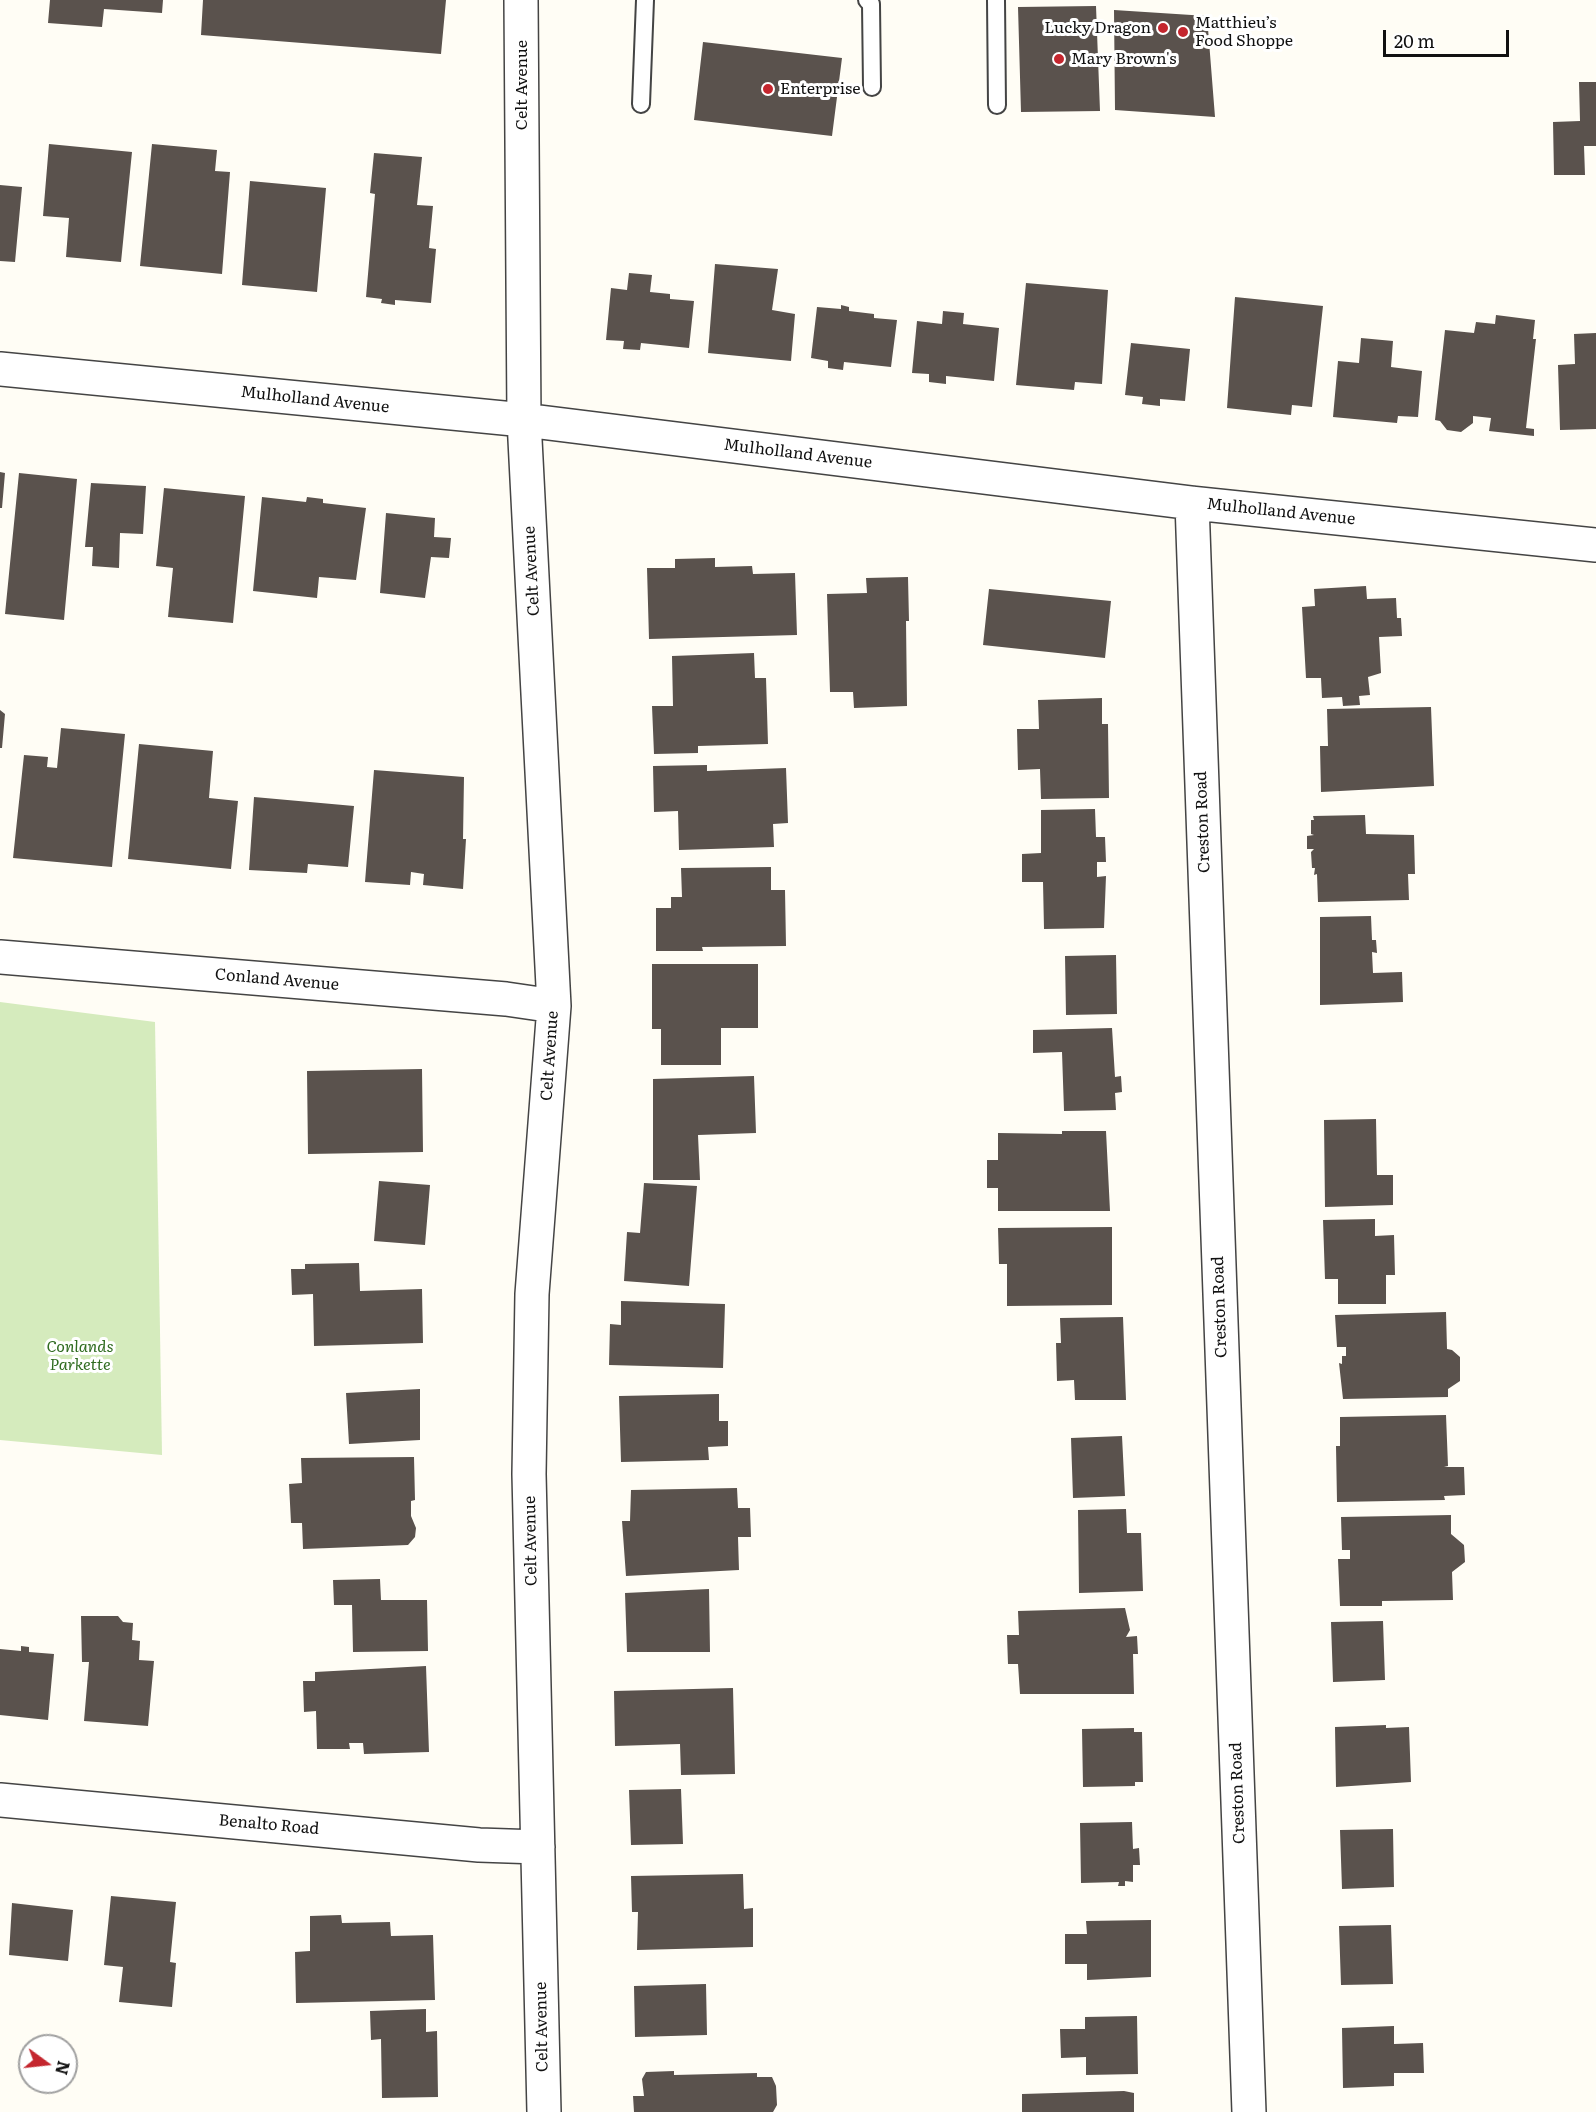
<!DOCTYPE html>
<html>
<head>
<meta charset="utf-8">
<style>
  body { margin:0 }
  #map { position:relative; width:1596px; height:2112px; overflow:hidden; background:#fffdf5; font-family:Literata,serif }
  canvas { display:block }
  .north { position:absolute; left:18px; top:2034px; width:60px; height:60px; box-sizing:border-box; background:#fff; border:2px solid #a0a0a0; border-radius:50%; rotate:105deg; font-size:16px; font-weight:700; line-height:24px; text-align:center; color:#111 }
  .north::after { content:''; display:block; margin:auto; width:21px; height:27px; background:#c4262e; clip-path:polygon(50% 0,100% 100%,50% 72%,0 100%) }
  .scale { position:absolute; left:1383px; top:30px; width:126px; height:27px; box-sizing:border-box; border:3px solid #111; border-top:0; padding-left:8px; font-size:18px; line-height:21px; white-space:nowrap; color:#111; -webkit-text-stroke:4px #fff; paint-order:stroke }
</style>
</head>
<body>
<div id="map">
<canvas width="1596" height="2112"></canvas>
<div class="north">N</div>
<div class="scale">20 m</div>
</div>
<script>
const ctx = document.querySelector('canvas').getContext('2d');
ctx.lineJoin = 'round';
function paint(path, color) {
  ctx.fillStyle = color;
  ctx.fill(path, 'evenodd');
}
function shape(rows) {
  const path = new Path2D();
  for (const r of rows) {
    path.moveTo(r[0], r[1]);
    for (let i = 2; i < r.length; i += 2) path.lineTo(r[i], r[i + 1]);
  }
  return path;
}
function strokePath(path, color, width, dash) {
  ctx.strokeStyle = color;
  ctx.lineWidth = width;
  ctx.lineCap = dash ? 'butt' : 'round';
  ctx.setLineDash(dash || []);
  ctx.stroke(path);
}
function drawText(font, color, halo, rows, align = 'center') {
  ctx.font = font + ' Literata,serif';
  ctx.lineWidth = 6;
  ctx.setLineDash([]);
  ctx.textBaseline = 'middle';
  ctx.strokeStyle = halo;
  ctx.fillStyle = color;
  for (const [text, x, y, turn = 0] of rows) {
    ctx.save();
    ctx.translate(x, y);
    ctx.rotate((+turn || 0) * Math.PI / 180);
    ctx.textAlign = isNaN(turn) ? turn : align;
    if (halo) ctx.strokeText(text, 0, 0);
    ctx.fillText(text, 0, 0);
    ctx.restore();
  }
}
const green = shape([
  [0,1002,155,1022,162,1455,0,1440]
]);
const building = shape([
  [50,0,163,0,162,13,104,9,102,27,48,23],
  [203,0,446,0,441,54,201,35],
  [1096,6,1100,111,1021,112,1018,7],
  [1114,10,1207,16,1215,117,1115,110],
  [703,42,842,58,832,136,694,120],
  [1579,82,1596,82,1596,146,1584,146,1585,175,1554,175,1553,122,1580,121],
  [49,144,132,152,121,262,66,257,69,218,43,216],
  [152,144,217,150,215,171,230,172,222,274,140,266],
  [374,153,422,157,417,205,433,206,429,248,436,249,431,303,395,300,395,305,381,303,382,299,366,297,375,194,370,193],
  [250,181,326,188,317,292,242,285],
  [0,185,22,187,15,262,0,261],
  [715,264,778,269,772,310,795,314,791,361,708,353],
  [629,273,652,275,650,292,670,294,670,299,694,301,689,348,641,343,640,350,623,349,624,341,606,340,611,288,627,290],
  [1026,283,1108,290,1102,384,1075,382,1074,390,1016,385],
  [1235,297,1323,306,1312,407,1292,405,1291,415,1227,408],
  [841,305,849,307,849,311,874,314,874,318,897,320,891,367,844,362,843,370,828,368,828,361,811,358,817,307,841,309],
  [943,311,964,313,963,324,999,328,994,381,946,376,946,384,929,382,929,374,912,373,917,321,942,324],
  [1496,315,1535,320,1533,339,1536,339,1526,428,1534,429,1534,436,1489,431,1491,418,1473,416,1473,423,1461,432,1447,430,1440,421,1435,420,1445,330,1474,333,1476,322,1495,324],
  [1596,333,1596,429,1560,430,1558,365,1575,364,1574,334],
  [1361,338,1393,341,1391,367,1422,371,1418,417,1398,416,1397,423,1333,417,1338,361,1359,363],
  [1131,343,1190,349,1185,401,1160,399,1160,406,1142,404,1143,397,1125,395],
  [0,472,5,473,2,508,0,508],
  [19,473,77,479,64,620,5,614],
  [91,483,146,486,143,534,120,533,119,568,92,566,93,547,85,547],
  [164,488,245,496,233,623,168,617,173,568,156,566],
  [262,497,306,502,307,497,323,499,323,503,366,508,356,580,319,577,317,598,253,591],
  [386,513,435,518,434,537,451,538,449,558,431,557,425,598,380,593],
  [715,558,715,567,752,566,753,574,795,573,797,635,649,639,647,568,675,568,675,559],
  [908,577,909,621,906,621,907,706,854,708,853,692,830,692,827,594,867,593,866,578],
  [1366,586,1367,599,1396,598,1397,618,1401,618,1402,636,1379,637,1381,673,1368,677,1370,695,1359,696,1360,705,1343,706,1342,697,1322,698,1321,678,1306,678,1302,607,1315,606,1314,589],
  [989,589,1111,601,1105,658,983,645],
  [754,653,755,678,766,678,768,744,698,746,698,753,654,754,652,706,673,706,672,656],
  [1102,698,1102,724,1108,724,1109,798,1041,799,1040,769,1018,770,1017,729,1039,729,1038,700],
  [1431,707,1434,786,1321,792,1320,746,1328,746,1327,709],
  [0,710,5,714,2,748,0,748],
  [61,728,125,734,112,867,13,858,24,755,48,757,47,767,57,768],
  [139,744,213,751,209,798,238,801,231,869,128,859],
  [707,765,707,771,786,768,788,823,773,824,774,847,679,850,678,811,654,812,653,766],
  [374,770,464,777,463,839,466,839,463,889,423,885,424,874,411,872,410,885,365,882],
  [254,797,354,806,348,867,308,864,307,873,249,870],
  [1095,809,1096,837,1105,837,1106,862,1097,862,1097,877,1106,876,1104,928,1044,929,1043,882,1022,882,1022,854,1041,853,1041,810],
  [1365,815,1366,834,1414,835,1415,874,1408,874,1409,900,1318,902,1317,874,1314,875,1315,868,1312,868,1311,852,1314,849,1307,849,1307,836,1314,835,1311,834,1311,820,1314,820,1313,816],
  [771,867,771,890,785,890,786,946,702,947,703,951,656,951,656,908,671,908,671,897,682,897,681,868],
  [1371,916,1372,940,1376,940,1377,953,1372,952,1373,973,1402,972,1403,1002,1320,1005,1320,917],
  [1116,955,1117,1014,1066,1015,1065,956],
  [652,964,758,964,758,1028,721,1028,721,1065,661,1065,661,1029,652,1029],
  [1112,1028,1115,1077,1121,1076,1122,1092,1115,1093,1116,1110,1064,1111,1062,1052,1033,1053,1033,1030],
  [422,1069,423,1152,308,1154,307,1071],
  [754,1076,756,1133,698,1135,700,1180,653,1180,653,1079],
  [1376,1119,1377,1175,1393,1175,1393,1205,1325,1207,1324,1120],
  [1062,1131,1106,1131,1110,1211,998,1211,998,1188,987,1188,987,1160,998,1160,998,1133,1062,1134],
  [379,1181,430,1185,425,1245,374,1241],
  [644,1183,697,1186,689,1286,624,1281,627,1232,640,1233],
  [1375,1219,1375,1236,1394,1235,1395,1275,1386,1275,1386,1304,1338,1304,1338,1279,1325,1279,1323,1220],
  [1112,1227,1112,1305,1007,1306,1007,1264,999,1264,998,1228],
  [359,1263,360,1291,422,1289,423,1343,314,1346,313,1294,292,1295,291,1269,305,1269,305,1264],
  [621,1301,725,1304,723,1368,609,1365,610,1324,621,1325],
  [1446,1312,1447,1349,1452,1350,1460,1357,1460,1381,1448,1389,1448,1397,1343,1399,1339,1363,1342,1364,1342,1356,1346,1356,1346,1347,1337,1347,1335,1315],
  [1123,1317,1126,1400,1075,1400,1074,1380,1057,1381,1056,1343,1061,1343,1060,1318],
  [420,1389,420,1440,349,1444,346,1393],
  [719,1394,719,1421,728,1421,728,1446,708,1447,709,1460,621,1462,619,1396],
  [1446,1415,1448,1466,1444,1467,1464,1467,1465,1495,1444,1496,1445,1500,1337,1502,1336,1446,1340,1446,1340,1417],
  [1122,1436,1125,1496,1073,1498,1071,1438],
  [414,1457,415,1500,411,1501,411,1516,416,1528,415,1537,408,1545,303,1549,302,1523,291,1523,289,1484,302,1483,301,1458],
  [737,1488,738,1508,750,1508,751,1537,738,1537,739,1570,626,1576,622,1521,630,1521,631,1490],
  [1126,1509,1127,1533,1141,1533,1143,1591,1079,1593,1078,1510],
  [1451,1515,1451,1534,1464,1545,1465,1562,1452,1572,1453,1600,1382,1601,1382,1606,1340,1606,1338,1559,1350,1559,1350,1550,1342,1550,1341,1517],
  [380,1579,381,1600,427,1600,428,1651,353,1652,352,1605,334,1605,333,1580],
  [709,1589,710,1652,627,1652,625,1593],
  [1125,1608,1130,1630,1126,1637,1137,1636,1138,1654,1133,1654,1134,1694,1020,1694,1018,1664,1008,1664,1007,1635,1019,1635,1018,1611],
  [81,1616,118,1616,123,1622,133,1623,132,1640,140,1641,139,1660,154,1661,148,1726,84,1721,89,1662,82,1662],
  [1383,1621,1385,1680,1333,1682,1331,1622],
  [21,1646,29,1647,29,1652,54,1654,48,1720,0,1715,0,1649,21,1651],
  [426,1666,429,1752,364,1754,363,1743,349,1743,350,1749,317,1749,316,1711,304,1712,303,1681,315,1681,315,1672],
  [733,1688,735,1774,681,1775,680,1744,615,1746,614,1691],
  [1386,1725,1386,1728,1409,1727,1411,1782,1336,1787,1335,1727],
  [1134,1728,1134,1732,1142,1732,1143,1782,1135,1782,1135,1786,1083,1787,1082,1729],
  [681,1789,683,1844,631,1845,629,1790],
  [1132,1822,1133,1849,1139,1848,1140,1865,1133,1865,1133,1882,1125,1881,1125,1886,1118,1886,1119,1882,1081,1883,1080,1823],
  [1393,1829,1394,1887,1342,1889,1340,1830],
  [743,1874,744,1909,753,1908,753,1947,637,1950,638,1912,632,1912,631,1876],
  [111,1896,176,1902,170,1962,176,1963,172,2007,119,2002,123,1967,104,1965],
  [12,1903,73,1910,68,1961,9,1955],
  [341,1915,342,1923,390,1922,391,1936,433,1935,435,2000,296,2003,295,1952,310,1951,310,1916],
  [1151,1920,1151,1977,1087,1980,1087,1964,1065,1964,1065,1934,1087,1934,1086,1921],
  [1391,1925,1393,1984,1341,1985,1339,1926],
  [706,1984,707,2035,635,2037,634,1986],
  [426,2009,426,2032,437,2031,438,2097,382,2098,381,2039,371,2040,370,2011],
  [1137,2016,1138,2074,1086,2075,1086,2057,1061,2058,1060,2029,1085,2029,1085,2017],
  [1394,2026,1394,2044,1423,2043,1424,2073,1394,2073,1394,2086,1343,2088,1342,2028],
  [674,2071,674,2075,757,2073,757,2077,772,2077,776,2086,777,2105,773,2112,634,2112,633,2096,644,2096,642,2079,646,2072],
  [1124,2091,1134,2093,1134,2112,1022,2112,1022,2094]
]);
const service = shape([
  [867,0,871,4,872,87],
  [996,0,997,105],
  [641,104,645,0]
]);
const minor = shape([
  [521,0,524,420,554,1006,532,1294,529,1474,544,2112],
  [0,369,524,420,1192,503,1596,545],
  [1192,503,1249,2112],
  [0,957,506,999,554,1006],
  [0,1800,479,1845,538,1847]
]);
const markers = [
  [1163,28,6,"#c4262e"],
  [1183,32,6,"#c4262e"],
  [1059,59,6,"#c4262e"],
  [768,89,6,"#c4262e"]
];
const poiNames = [
  ["Matthieu’s",1195,23],
  ["Food Shoppe",1195,41],
  ["Lucky Dragon",1151,28,"right"],
  ["Mary Brown's",1071,59],
  ["Enterprise",780,89]
];
const streetNames = [
  ["Celt Avenue",522,85,-90],
  ["Mulholland Avenue",315,400,6],
  ["Mulholland Avenue",798,454,7],
  ["Mulholland Avenue",1281,512,6],
  ["Celt Avenue",532,571,-93],
  ["Creston Road",1203,822,-92],
  ["Conland Avenue",277,980,5],
  ["Celt Avenue",550,1056,-86],
  ["Creston Road",1220,1307,-92],
  ["Celt Avenue",531,1541,-91],
  ["Creston Road",1238,1793,-92],
  ["Benalto Road",269,1825,5],
  ["Celt Avenue",542,2027,-91]
];
const parkNames = [
  ["Conlands",80,1347],
  ["Parkette",80,1365]
];
paint(green, '#d5ebbd');
paint(building, '#5a524d');
strokePath(service, '#444', 20);
strokePath(minor, '#444', 36);
strokePath(service, '#fff', 16);
strokePath(minor, '#fff', 33);
for (const [x, y, r, color] of markers) {
  const dot = new Path2D();
  dot.arc(x, y, r, 0, 2 * Math.PI);
  ctx.fillStyle = color;
  ctx.fill(dot);
  strokePath(dot, '#fff', 2);
}
drawText('16px', '#111', '#fff', poiNames, 'left');
drawText('16px', '#111', '#fff', streetNames);
drawText('italic 16px', '#2f6b1f', '#fff', parkNames);
</script>
</body>
</html>
